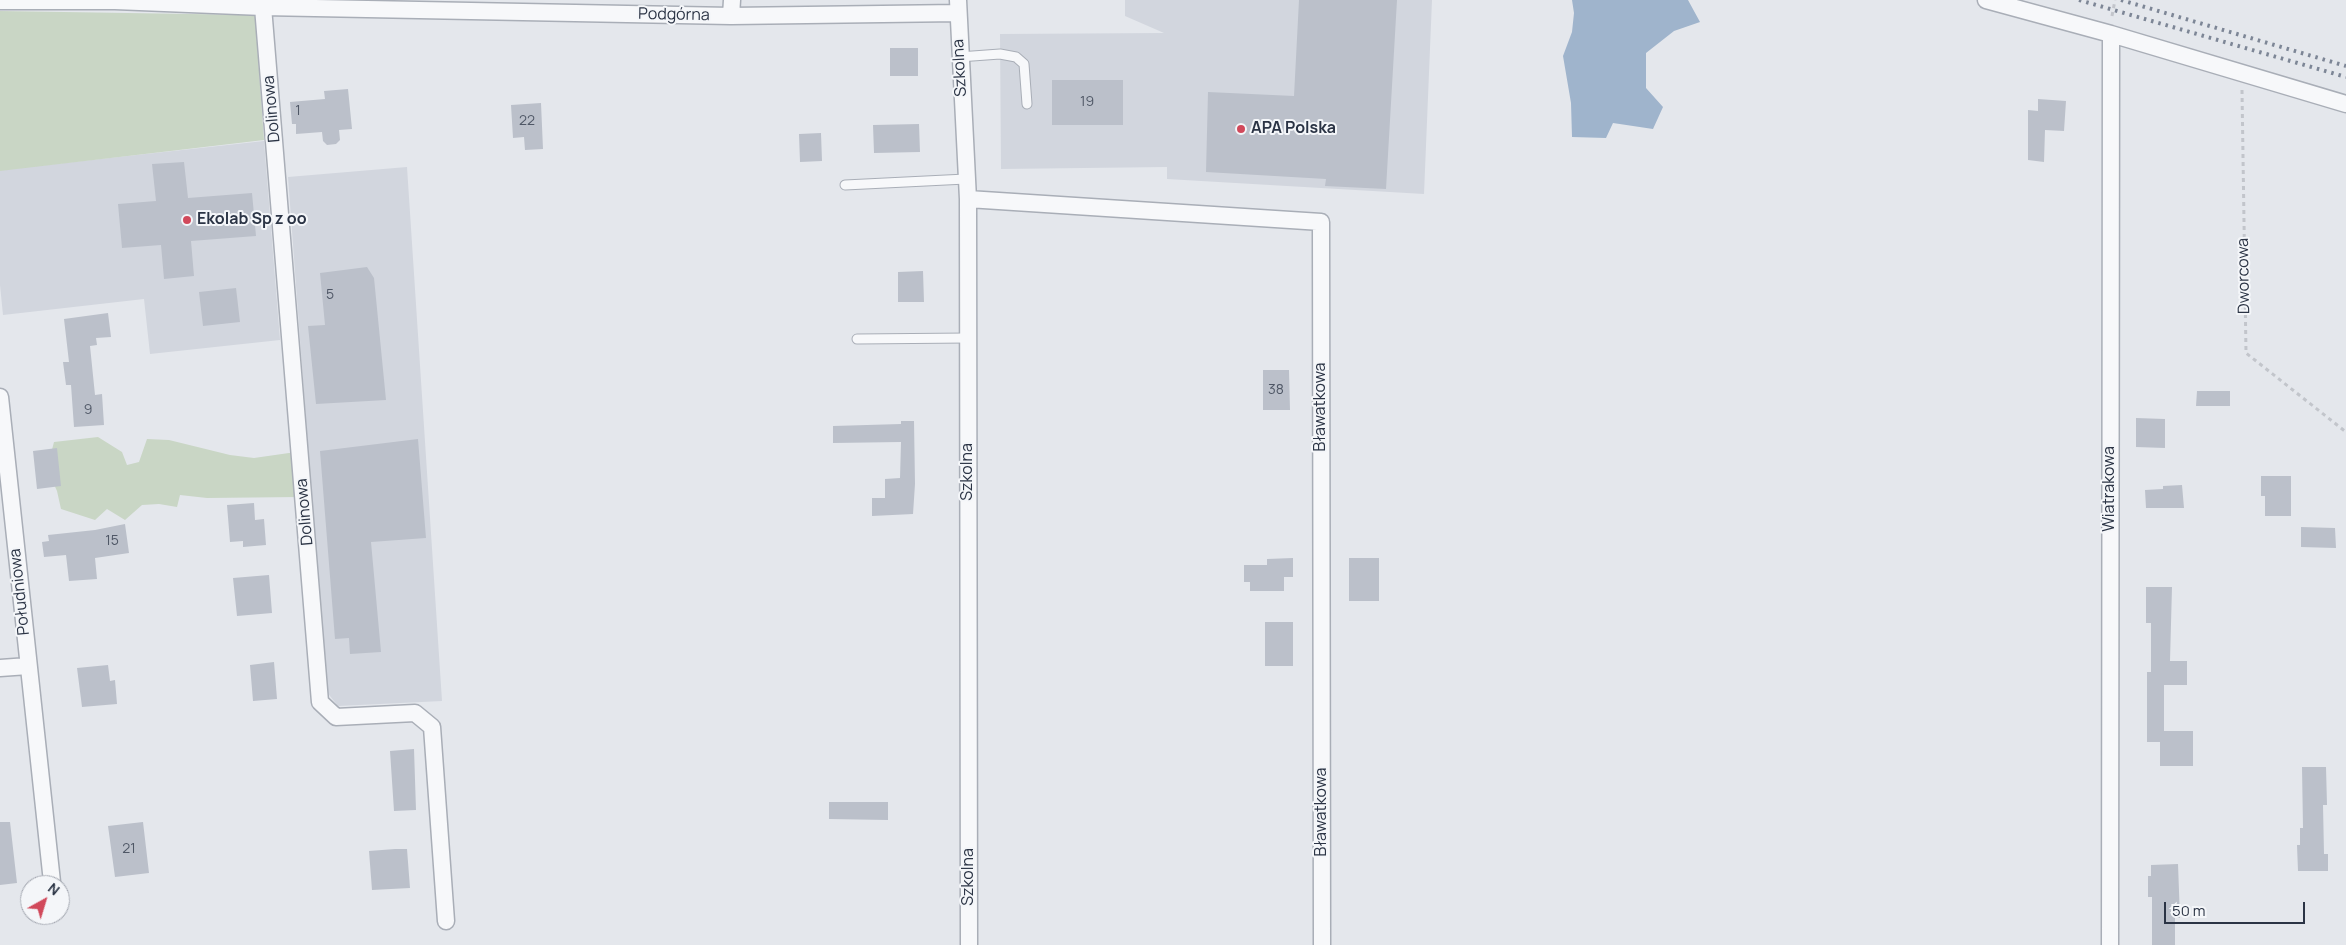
<!DOCTYPE html>
<html>
<head>
<meta charset="utf-8">
<style>
  body { margin:0 }
  #map { position:relative; width:2346px; height:945px; overflow:hidden; background:#e4e7ec; font-family:Manrope,sans-serif }
  canvas { display:block }
  .north { position:absolute; left:20px; top:875px; width:50px; height:50px; box-sizing:border-box; background:#f4f6f9; border:1px solid #a4a8b1; border-radius:50%; rotate:39deg; font-size:14px; font-weight:700; line-height:20px; text-align:center; color:#2b3445 }
  .north::after { content:''; display:block; margin:auto; width:18px; height:22px; background:#d1495b; clip-path:polygon(50% 0,100% 100%,50% 72%,0 100%) }
  .scale { position:absolute; left:2164px; top:902px; width:141px; height:22px; box-sizing:border-box; border:2px solid #2b3445; border-top:0; padding-left:6px; font-size:15px; line-height:18px; white-space:nowrap; color:#2b3445; -webkit-text-stroke:4px #f4f6f9; paint-order:stroke }
</style>
</head>
<body>
<div id="map">
<canvas width="2346" height="945"></canvas>
<div class="north">N</div>
<div class="scale">50 m</div>
</div>
<script>
const ctx = document.querySelector('canvas').getContext('2d');
ctx.lineJoin = 'round';
function paint(path, color) {
  ctx.fillStyle = color;
  ctx.fill(path, 'evenodd');
}
function shape(rows) {
  const path = new Path2D();
  for (const r of rows) {
    path.moveTo(r[0], r[1]);
    for (let i = 2; i < r.length; i += 2) path.lineTo(r[i], r[i + 1]);
  }
  return path;
}
function strokePath(path, color, width, dash) {
  ctx.strokeStyle = color;
  ctx.lineWidth = width;
  ctx.lineCap = dash ? 'butt' : 'round';
  ctx.setLineDash(dash || []);
  ctx.stroke(path);
}
function drawText(font, color, halo, rows, align = 'center') {
  ctx.font = font + ' Manrope,sans-serif';
  ctx.lineWidth = 4;
  ctx.setLineDash([]);
  ctx.textBaseline = 'middle';
  ctx.strokeStyle = halo;
  ctx.fillStyle = color;
  for (const [text, x, y, turn = 0] of rows) {
    ctx.save();
    ctx.translate(x, y);
    ctx.rotate((+turn || 0) * Math.PI / 180);
    ctx.textAlign = isNaN(turn) ? turn : align;
    if (halo) ctx.strokeText(text, 0, 0);
    ctx.fillText(text, 0, 0);
    ctx.restore();
  }
}
const built = shape([
  [1125,0,1432,0,1424,194,1167,179,1167,167,1001,169,1000,34,1164,33,1125,16],
  [264,141,280,340,150,354,144,299,3,315,0,285,0,170],
  [407,167,442,701,338,706,326,691,288,177]
]);
const green = shape([
  [0,11,255,15,264,140,0,171],
  [98,437,122,452,127,465,139,462,147,439,169,440,230,455,254,458,296,452,299,497,207,498,180,495,177,507,159,504,142,505,125,520,107,509,95,520,61,509,57,491,47,469,54,442]
]);
const water = shape([
  [1572,0,1688,0,1700,22,1674,31,1646,53,1646,88,1663,107,1653,129,1613,123,1606,138,1572,137,1571,103,1563,56,1572,32,1574,13]
]);
const building = shape([
  [1299,0,1397,0,1386,189,1325,186,1326,179,1206,172,1208,92,1294,96],
  [890,48,918,48,918,76,890,76],
  [1052,80,1123,80,1123,125,1052,125],
  [348,89,352,129,339,130,340,140,336,144,327,145,323,141,322,132,296,134,296,124,292,124,290,102,325,99,324,91],
  [2038,99,2066,101,2064,131,2045,130,2044,162,2028,160,2028,110,2038,111],
  [541,103,543,149,525,150,524,137,513,138,511,105],
  [919,124,920,152,874,153,873,125],
  [821,133,822,161,800,162,799,134],
  [184,162,188,198,252,193,256,236,191,241,194,276,164,279,161,245,122,248,118,204,156,201,152,164],
  [367,267,374,278,386,400,316,404,308,326,325,325,320,273],
  [923,271,924,302,898,302,898,272],
  [236,288,240,322,203,326,199,292],
  [108,313,111,337,96,338,97,345,90,346,95,395,102,394,104,425,74,427,71,385,66,385,63,362,69,362,64,319],
  [1263,370,1289,370,1290,410,1263,410],
  [2197,391,2230,391,2230,406,2196,406],
  [2136,418,2165,419,2165,448,2136,447],
  [901,421,914,421,915,484,913,514,872,516,872,498,885,498,885,479,900,478,901,442,833,443,833,426,901,424],
  [418,439,426,538,371,542,381,652,350,654,349,638,335,639,320,451],
  [57,448,61,486,37,489,33,451],
  [2261,476,2291,476,2291,516,2265,516,2265,496,2261,496],
  [2182,485,2184,508,2146,508,2145,490,2163,489,2163,486],
  [254,503,255,520,264,519,266,545,243,547,243,541,230,542,227,505],
  [125,524,129,553,95,558,97,579,69,581,66,555,44,557,42,542,49,541,48,535,95,530],
  [2301,527,2335,528,2336,548,2301,547],
  [1293,558,1293,577,1284,577,1284,591,1250,591,1250,582,1244,582,1244,565,1267,565,1267,559],
  [1349,558,1379,558,1379,601,1349,601],
  [269,575,272,613,237,616,233,578],
  [2146,587,2172,587,2170,661,2187,661,2187,685,2164,685,2164,731,2193,731,2193,766,2160,766,2160,742,2147,742,2147,672,2151,672,2151,623,2146,623],
  [1265,622,1293,622,1293,666,1265,666],
  [274,662,277,699,253,701,250,665],
  [108,665,110,681,115,680,117,704,82,707,77,668],
  [414,749,416,810,394,811,390,751],
  [2302,767,2326,767,2327,805,2323,805,2324,854,2328,854,2328,871,2298,871,2297,845,2300,845,2300,828,2303,828],
  [829,802,888,802,888,820,829,819],
  [0,822,10,822,17,883,0,885],
  [143,822,149,873,115,877,108,826],
  [395,849,407,849,410,888,372,890,369,851],
  [2178,864,2180,918,2175,918,2175,945,2152,945,2152,897,2148,897,2148,876,2151,876,2151,865]
]);
const path = shape([
  [2112,16,2115,0],
  [2242,90,2246,353,2346,432]
]);
const lane = shape([
  [959,57,1000,54,1016,57,1024,64,1027,104],
  [845,185,966,179],
  [857,339,968,338]
]);
const street = shape([
  [958,0,968,199,969,945],
  [1986,0,2111,34,2346,104],
  [0,1,115,1,263,7,731,16,958,13],
  [263,7,320,702,336,717,415,713,432,727,446,921],
  [731,16,732,0],
  [968,199,1321,222,1322,945],
  [0,397,52,882],
  [0,668,28,666],
  [2110,945,2111,34]
]);
const rail = shape([
  [2079,0,2346,77],
  [2121,0,2346,66]
]);
const markers = [
  [1241,129,5,"#d1495b"],
  [187,220,5,"#d1495b"]
];
const numberNames = [
  ["19",1087,102],
  ["1",298,111],
  ["22",527,121],
  ["5",330,295],
  ["38",1276,390],
  ["9",88,410],
  ["15",112,541],
  ["21",129,849]
];
const streetNames = [
  ["Podgórna",674,15,1],
  ["Szkolna",960,68,-93],
  ["Dolinowa",272,109,-95],
  ["Dworcowa",2244,276,-91],
  ["Bławatkowa",1321,407,-90],
  ["Szkolna",968,472,-90],
  ["Wiatrakowa",2110,489,-90],
  ["Dolinowa",305,512,-95],
  ["Południowa",20,592,-96],
  ["Bławatkowa",1322,812,-90],
  ["Szkolna",969,877,-90]
];
const poiNames = [
  ["APA Polska",1251,129],
  ["Ekolab Sp z oo",197,220]
];
paint(built, '#d2d6de');
paint(green, '#c9d6c5');
paint(water, '#9fb4cc');
paint(building, '#bbc0ca');
strokePath(lane, '#a9aeb7', 11);
strokePath(street, '#a9aeb7', 19);
strokePath(path, '#c2c5cb', 3, [4, 4]);
strokePath(lane, '#f7f8fa', 9);
strokePath(street, '#f7f8fa', 16);
strokePath(rail, '#7d8696', 4, [2.5, 5]);
for (const [x, y, r, color] of markers) {
  const dot = new Path2D();
  dot.arc(x, y, r, 0, 2 * Math.PI);
  ctx.fillStyle = color;
  ctx.fill(dot);
  strokePath(dot, '#f4f6f9', 2);
}
drawText('14px', '#4f5766', null, numberNames);
drawText('16px', '#2b3445', '#f4f6f9', streetNames);
drawText('bold 16px', '#2b3445', '#f4f6f9', poiNames, 'left');
</script>
</body>
</html>
